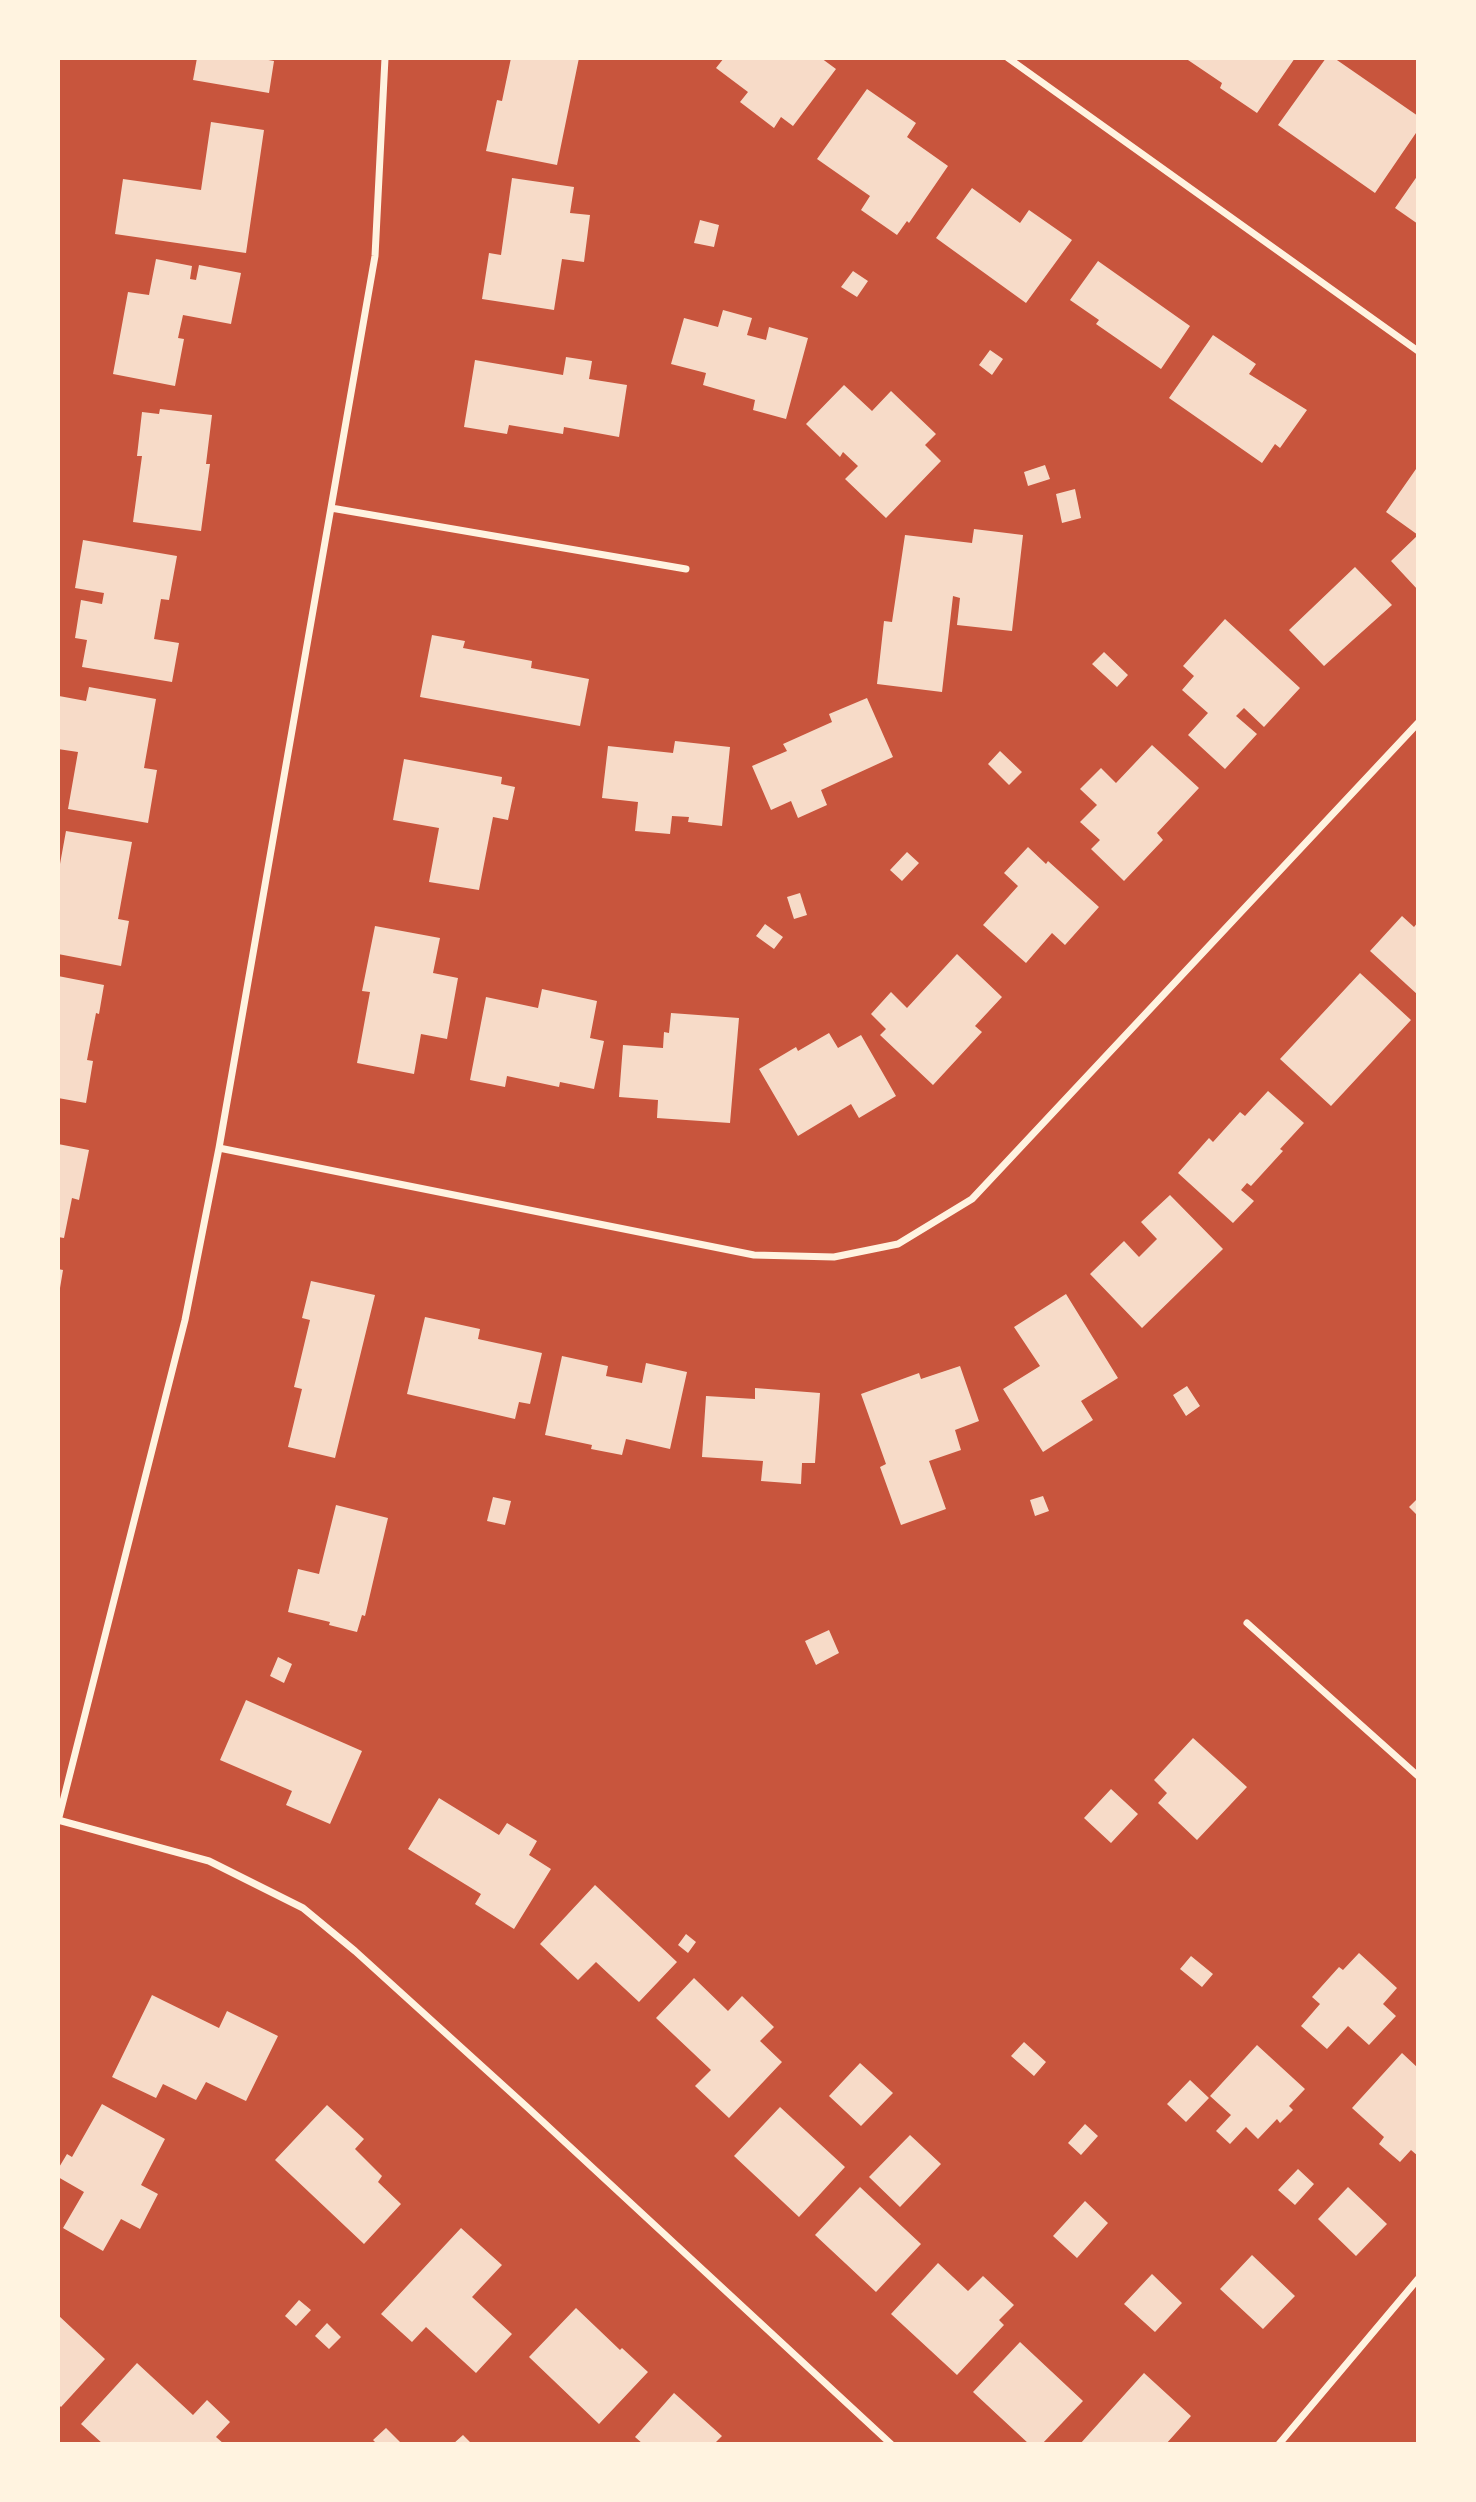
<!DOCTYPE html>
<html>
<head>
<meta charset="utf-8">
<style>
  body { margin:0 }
  #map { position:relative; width:1476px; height:2502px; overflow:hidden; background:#c8553d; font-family:Mulish,sans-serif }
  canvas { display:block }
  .frame { position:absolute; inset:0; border:60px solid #fff3e0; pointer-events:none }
</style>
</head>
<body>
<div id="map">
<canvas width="1476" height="2502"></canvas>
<div class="frame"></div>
</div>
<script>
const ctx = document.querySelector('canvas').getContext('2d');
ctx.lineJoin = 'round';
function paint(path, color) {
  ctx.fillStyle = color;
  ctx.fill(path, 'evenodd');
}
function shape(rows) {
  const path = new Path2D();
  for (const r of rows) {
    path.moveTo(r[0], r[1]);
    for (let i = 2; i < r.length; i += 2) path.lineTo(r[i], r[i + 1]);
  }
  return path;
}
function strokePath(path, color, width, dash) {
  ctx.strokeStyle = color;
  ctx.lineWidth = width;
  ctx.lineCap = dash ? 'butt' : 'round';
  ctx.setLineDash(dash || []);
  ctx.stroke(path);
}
const building = shape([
  [197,58,257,58,274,61,269,93,193,80],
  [511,58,579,58,557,165,486,151,497,100,502,101],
  [724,58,821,58,836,69,793,126,781,117,774,128,740,102,748,92,716,68],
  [1185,58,1295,58,1257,113,1220,88,1222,83],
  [1326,58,1334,58,1418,116,1418,130,1375,193,1278,125],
  [867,89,916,123,907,137,948,166,909,223,907,221,897,235,861,210,870,196,817,159],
  [211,122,264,130,246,253,115,234,123,179,201,190],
  [1418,175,1418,224,1395,208],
  [512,178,574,187,570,213,590,215,584,262,562,259,554,310,482,299,489,253,501,255],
  [972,188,1020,223,1029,210,1072,240,1026,303,936,238],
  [700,220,719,225,714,247,694,243],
  [156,259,192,266,190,279,196,280,199,265,241,273,231,324,183,315,178,338,184,339,175,386,113,374,128,292,149,295],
  [1098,261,1190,326,1161,369,1096,324,1099,320,1070,300],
  [853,271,868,281,857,297,841,287],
  [723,310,752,318,747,335,766,340,769,327,808,338,786,419,753,410,755,400,703,385,706,373,671,364,684,318,718,327],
  [1213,335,1256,364,1249,374,1307,410,1280,448,1275,444,1262,463,1169,398],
  [990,350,1003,359,992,375,979,365],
  [566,357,592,361,589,379,627,385,619,437,564,427,563,434,509,425,507,434,464,427,475,360,563,375],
  [844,385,872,411,891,391,936,434,925,445,941,461,886,518,845,479,858,466,843,452,840,457,806,424],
  [160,409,212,415,206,464,210,464,201,531,133,522,142,456,137,456,142,412,159,414],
  [1045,465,1050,479,1028,486,1024,472],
  [1416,469,1418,471,1418,590,1391,561,1418,535,1386,512],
  [1075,489,1081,518,1062,523,1056,494],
  [974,529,1023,535,1012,631,957,625,960,598,953,596,942,692,877,684,884,621,892,622,905,535,972,543],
  [83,540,177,556,169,600,161,599,154,639,179,643,172,682,82,667,87,640,75,638,81,600,102,604,104,593,75,588],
  [1355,567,1392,605,1324,666,1289,630],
  [1225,619,1300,688,1264,727,1244,708,1236,716,1257,734,1225,769,1188,735,1208,713,1182,690,1194,676,1183,666],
  [432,635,465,641,463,648,532,661,531,668,589,679,580,726,420,697],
  [1104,652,1128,675,1117,687,1092,664],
  [89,687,156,699,144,768,157,770,148,823,68,809,78,752,58,749,59,696,86,701],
  [867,698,893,757,821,790,827,805,798,818,791,801,771,810,752,766,787,751,783,744,832,722,829,714],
  [675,741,730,747,722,826,688,822,689,817,672,816,670,834,635,831,638,802,602,798,608,746,673,753],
  [1152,745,1199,788,1157,833,1163,840,1124,881,1091,849,1100,840,1080,822,1097,805,1080,789,1101,768,1116,783],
  [1000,751,1022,772,1009,785,988,764],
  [404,759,502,777,501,784,515,787,508,820,493,817,479,890,429,882,439,828,393,820],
  [66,831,132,842,118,919,129,921,121,966,58,954,58,875],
  [1028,847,1046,864,1048,861,1099,907,1065,945,1052,933,1026,963,983,925,1018,886,1004,873],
  [907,852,919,863,902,881,890,870],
  [800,893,807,915,794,919,787,897],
  [1402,916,1414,927,1418,922,1418,995,1370,951],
  [765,924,783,937,774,949,756,936],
  [375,926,440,938,433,973,458,978,447,1039,421,1034,414,1074,357,1063,370,992,362,991],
  [957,954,1002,997,975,1026,982,1032,933,1085,880,1035,886,1029,871,1014,891,992,907,1008],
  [1360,973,1411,1020,1331,1106,1280,1059],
  [58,976,104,985,99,1014,96,1013,87,1060,93,1061,86,1103,58,1098],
  [542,989,597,1001,590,1038,604,1041,594,1089,560,1082,559,1087,507,1076,505,1087,470,1080,486,997,538,1008],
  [671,1013,739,1018,730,1123,657,1118,658,1100,619,1097,623,1045,663,1048,664,1032,669,1033],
  [829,1033,838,1048,861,1035,896,1096,859,1118,851,1104,798,1136,759,1069,796,1047,798,1051],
  [1268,1091,1304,1123,1280,1149,1283,1151,1251,1186,1247,1183,1241,1190,1254,1201,1233,1223,1178,1173,1209,1138,1213,1142,1240,1112,1245,1116],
  [58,1144,89,1150,79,1200,72,1198,64,1238,58,1237],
  [1170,1195,1223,1249,1142,1328,1090,1274,1124,1241,1139,1257,1157,1239,1141,1222],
  [58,1269,63,1270,59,1294,58,1294],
  [311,1281,375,1295,335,1458,288,1447,302,1389,294,1387,310,1320,302,1318],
  [1066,1294,1118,1378,1081,1401,1093,1420,1043,1452,1003,1389,1040,1366,1014,1327],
  [425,1317,480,1329,478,1339,542,1353,530,1404,519,1402,515,1419,407,1394],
  [562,1356,608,1366,606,1376,642,1383,646,1363,687,1372,670,1449,626,1439,622,1455,591,1449,592,1445,545,1435],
  [960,1366,979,1421,955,1430,961,1450,929,1461,946,1509,901,1525,880,1467,886,1464,861,1394,919,1373,921,1379],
  [1187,1386,1200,1406,1186,1416,1173,1395],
  [755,1388,820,1393,815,1463,802,1463,801,1484,761,1481,763,1461,702,1457,706,1396,755,1399],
  [1043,1496,1049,1511,1035,1516,1030,1500],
  [493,1497,511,1501,505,1525,487,1521],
  [1418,1498,1418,1516,1409,1507],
  [336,1505,388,1518,365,1616,362,1615,357,1632,329,1625,330,1622,288,1612,298,1569,319,1574],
  [829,1630,839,1653,816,1665,805,1641],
  [278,1657,292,1664,284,1683,270,1676],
  [246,1700,362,1751,330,1824,286,1805,292,1791,220,1760],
  [1193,1738,1247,1787,1197,1840,1158,1803,1167,1793,1154,1780],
  [1111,1789,1138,1814,1111,1843,1084,1818],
  [439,1798,499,1835,507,1823,537,1841,529,1855,551,1869,514,1929,475,1904,481,1894,408,1849],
  [595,1885,677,1962,639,2002,596,1962,578,1980,540,1944],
  [686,1934,696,1942,688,1953,678,1945],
  [1359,1953,1397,1988,1383,2004,1396,2016,1369,2045,1348,2026,1327,2049,1301,2026,1320,2004,1312,1997,1339,1967,1343,1970],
  [1191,1956,1213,1974,1202,1987,1180,1969],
  [694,1978,728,2011,742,1996,774,2027,760,2041,782,2062,729,2118,695,2086,711,2070,656,2018],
  [152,1995,219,2028,227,2011,278,2036,246,2101,206,2082,196,2100,163,2084,156,2098,112,2077],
  [1024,2042,1046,2062,1034,2076,1011,2056],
  [1257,2045,1305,2089,1289,2106,1293,2110,1280,2123,1277,2119,1258,2139,1246,2127,1230,2144,1216,2131,1231,2115,1210,2096],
  [1402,2053,1418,2068,1418,2156,1411,2150,1400,2162,1379,2144,1384,2137,1352,2108],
  [860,2063,893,2093,861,2126,829,2096],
  [1190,2080,1209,2098,1186,2122,1167,2104],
  [102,2104,165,2139,141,2185,158,2194,140,2229,121,2219,103,2251,63,2228,84,2192,58,2177,58,2169,67,2154,72,2157],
  [327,2105,364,2139,355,2149,382,2176,378,2182,401,2204,364,2244,275,2160],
  [780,2107,845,2167,799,2217,734,2156],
  [1085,2124,1098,2136,1081,2155,1068,2143],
  [910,2135,941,2164,900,2207,869,2177],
  [1298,2169,1314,2184,1295,2205,1278,2190],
  [860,2187,921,2244,876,2292,815,2235],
  [1348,2187,1387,2224,1356,2256,1318,2219],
  [1085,2201,1108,2223,1077,2258,1053,2236],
  [461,2228,502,2265,472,2297,512,2334,476,2373,426,2327,412,2342,381,2314],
  [1252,2255,1295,2296,1263,2329,1220,2289],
  [938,2263,968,2291,983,2276,1014,2305,999,2320,1004,2325,957,2375,891,2314],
  [1152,2274,1182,2303,1155,2332,1124,2304],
  [299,2300,311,2310,296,2326,285,2316],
  [576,2308,620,2350,622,2348,648,2372,599,2424,529,2357],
  [58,2315,105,2359,61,2407,58,2404],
  [327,2323,341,2337,329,2349,315,2336],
  [1020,2342,1083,2401,1042,2444,1029,2444,973,2392],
  [137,2363,193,2415,207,2400,230,2422,216,2437,224,2444,103,2444,81,2424],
  [1144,2373,1191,2416,1166,2444,1080,2444],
  [674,2393,722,2436,714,2444,643,2444,635,2437],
  [386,2428,402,2444,377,2444,373,2440],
  [463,2435,472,2444,453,2444]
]);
const minor = shape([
  [1008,58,1418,351],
  [331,508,686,569],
  [219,1148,754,1255,834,1257,898,1244,972,1199,1418,723],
  [1247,1623,1418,1776],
  [58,1820,209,1861,303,1908,355,1951,527,2107,891,2444],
  [58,1821,185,1320,219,1148,375,256,385,58],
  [1279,2444,1418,2279]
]);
paint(building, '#f7dbc8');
strokePath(minor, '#fff3e0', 7);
</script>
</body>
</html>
